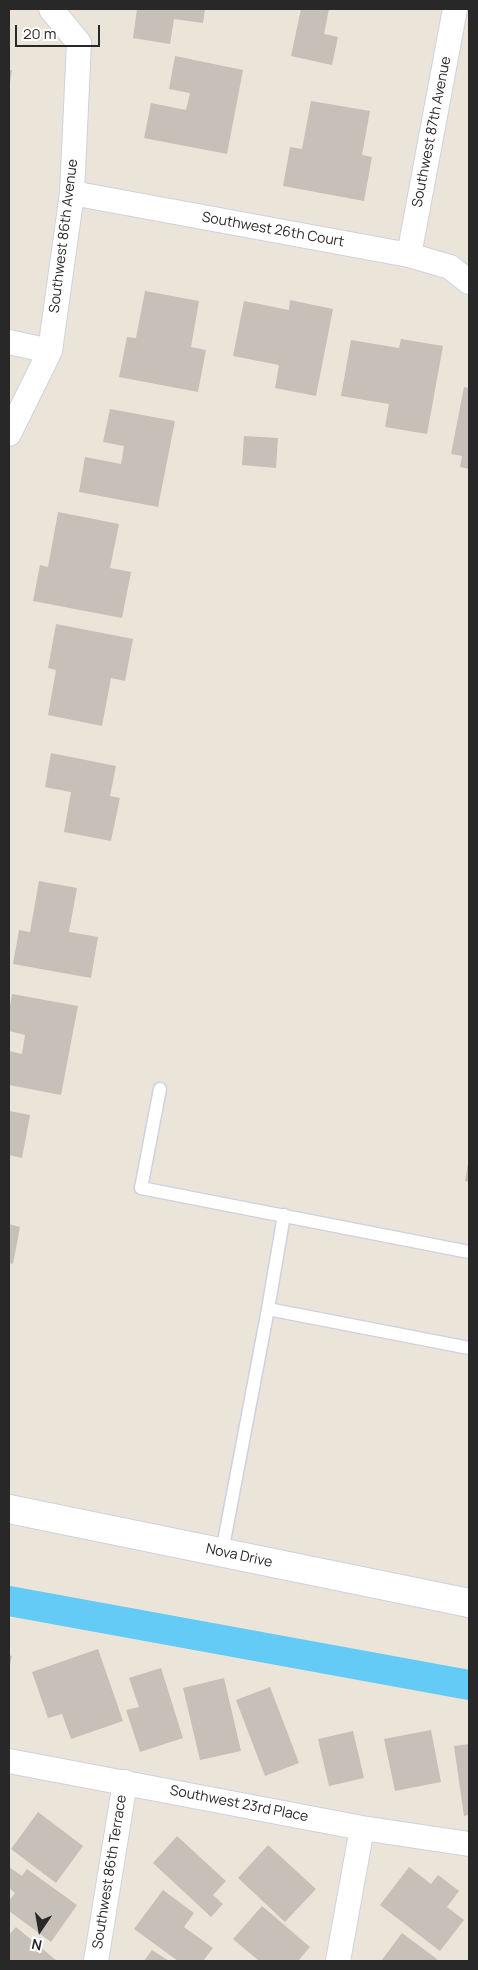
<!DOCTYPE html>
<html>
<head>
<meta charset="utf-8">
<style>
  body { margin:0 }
  #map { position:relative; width:478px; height:1970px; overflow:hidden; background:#ebe4d8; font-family:Manrope,sans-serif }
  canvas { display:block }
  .frame { position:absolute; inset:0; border:10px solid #282828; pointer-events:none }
  .north { position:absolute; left:15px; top:1905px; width:50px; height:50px; -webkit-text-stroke:4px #fff; paint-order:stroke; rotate:192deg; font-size:14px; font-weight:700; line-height:20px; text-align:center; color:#282828 }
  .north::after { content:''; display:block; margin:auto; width:18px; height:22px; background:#282828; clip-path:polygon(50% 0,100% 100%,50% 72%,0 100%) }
  .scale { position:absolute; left:15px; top:25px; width:85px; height:22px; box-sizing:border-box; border:2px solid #282828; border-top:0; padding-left:6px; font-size:15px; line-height:18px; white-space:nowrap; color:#282828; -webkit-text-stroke:4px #fff; paint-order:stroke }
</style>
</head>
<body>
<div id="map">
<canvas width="478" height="1970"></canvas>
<div class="frame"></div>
<div class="north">N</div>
<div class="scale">20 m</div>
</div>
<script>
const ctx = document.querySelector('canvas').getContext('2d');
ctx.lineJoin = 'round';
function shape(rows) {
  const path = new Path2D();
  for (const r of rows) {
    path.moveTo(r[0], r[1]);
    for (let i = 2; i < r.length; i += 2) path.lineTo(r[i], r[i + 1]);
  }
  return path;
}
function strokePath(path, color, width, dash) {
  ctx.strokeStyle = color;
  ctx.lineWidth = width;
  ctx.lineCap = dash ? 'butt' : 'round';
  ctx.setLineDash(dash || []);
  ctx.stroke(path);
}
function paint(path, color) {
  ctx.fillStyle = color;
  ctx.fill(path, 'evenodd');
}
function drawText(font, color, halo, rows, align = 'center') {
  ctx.font = font + ' Manrope,sans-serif';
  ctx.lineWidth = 4;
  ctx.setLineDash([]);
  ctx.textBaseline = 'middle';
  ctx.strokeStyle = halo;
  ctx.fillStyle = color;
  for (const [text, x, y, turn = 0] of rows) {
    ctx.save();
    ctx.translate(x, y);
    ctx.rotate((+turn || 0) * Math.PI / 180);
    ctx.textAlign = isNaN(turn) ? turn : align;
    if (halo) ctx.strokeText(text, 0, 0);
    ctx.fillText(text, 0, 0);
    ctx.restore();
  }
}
const canal = shape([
  [9,1601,469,1685]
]);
const building = shape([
  [137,9,205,9,203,23,174,19,170,44,133,38],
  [301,9,329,9,324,34,338,37,332,65,291,56],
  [175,56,243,70,227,154,144,138,151,103,186,110,190,93,169,89],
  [9,70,12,70,10,83,9,83],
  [311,101,370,111,362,155,372,157,364,201,283,186,290,147,302,149],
  [145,291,199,301,191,347,206,350,198,392,119,377,127,337,136,338],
  [290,300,333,309,316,396,275,388,279,365,233,356,244,301,289,310],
  [401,339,443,346,427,434,385,427,389,404,341,396,351,340,399,348],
  [464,387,469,388,469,469,460,467,462,456,451,454],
  [110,409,175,421,158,507,79,492,85,457,121,464,124,446,103,442],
  [244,436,278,438,276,468,242,465],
  [58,512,119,524,110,568,131,572,122,618,33,601,40,565,48,567],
  [56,624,133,639,125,681,111,678,102,726,48,715,56,670,48,668],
  [51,753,116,766,110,796,120,798,111,841,64,832,71,792,45,787],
  [39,881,77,888,69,932,98,937,91,978,13,964,19,930,30,932],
  [12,994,78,1006,61,1095,9,1085,9,1051,22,1054,25,1035,9,1031,9,1011],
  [9,1111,30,1115,22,1158,9,1155],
  [468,1164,469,1164,469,1182,465,1181],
  [9,1224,20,1227,13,1264,9,1263],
  [98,1649,123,1721,71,1739,62,1714,48,1718,32,1672],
  [9,1655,12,1656,9,1669],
  [161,1668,183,1738,140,1752,126,1710,139,1707,129,1678],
  [224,1678,241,1751,200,1760,183,1688],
  [270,1687,299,1763,265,1776,236,1700],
  [431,1730,441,1782,395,1791,384,1739],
  [353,1731,364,1778,329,1786,318,1739],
  [469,1744,469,1815,464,1816,454,1746],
  [38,1812,83,1846,56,1883,11,1849],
  [177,1836,226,1881,213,1895,223,1904,211,1917,153,1863],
  [268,1845,316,1889,285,1922,238,1878],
  [9,1867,22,1876,27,1869,77,1905,51,1942,9,1911,9,1901,15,1893,9,1888],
  [409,1867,431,1884,438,1875,459,1891,447,1907,464,1920,440,1951,380,1905],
  [163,1890,194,1913,184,1927,213,1948,203,1961,178,1961,134,1929],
  [262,1906,310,1947,298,1961,259,1961,233,1939],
  [16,1927,57,1961,9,1961,9,1935],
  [402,1933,437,1959,436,1961,381,1961],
  [152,1950,169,1961,144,1961]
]);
const lane = shape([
  [160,1089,141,1188,469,1252],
  [268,1309,284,1215],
  [222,1552,268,1309,469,1348]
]);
const street = shape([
  [72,193,409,255,450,267,469,282],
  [409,255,455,9],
  [9,342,50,351],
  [9,434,50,351,72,193,79,43,51,9],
  [9,1761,362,1828,469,1844],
  [96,1961,125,1782],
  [338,1961,362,1828]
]);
const secondary = shape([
  [9,1509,469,1603]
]);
const streetNames = [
  ["Southwest 87th Avenue",432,132,-79],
  ["Southwest 26th Court",273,230,10],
  ["Southwest 86th Avenue",64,236,-83],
  ["Nova Drive",239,1556,12],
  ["Southwest 23rd Place",239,1804,11],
  ["Southwest 86th Terrace",110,1872,-81]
];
strokePath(canal, '#63cbf5', 30);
paint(building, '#c6c0b8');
strokePath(lane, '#cdd1e2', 15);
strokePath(street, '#cdd1e2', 26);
strokePath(secondary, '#cdd1e2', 30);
strokePath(lane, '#fff', 12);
strokePath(street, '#fff', 24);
strokePath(secondary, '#fff', 28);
drawText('14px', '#282828', '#fff', streetNames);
</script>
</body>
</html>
